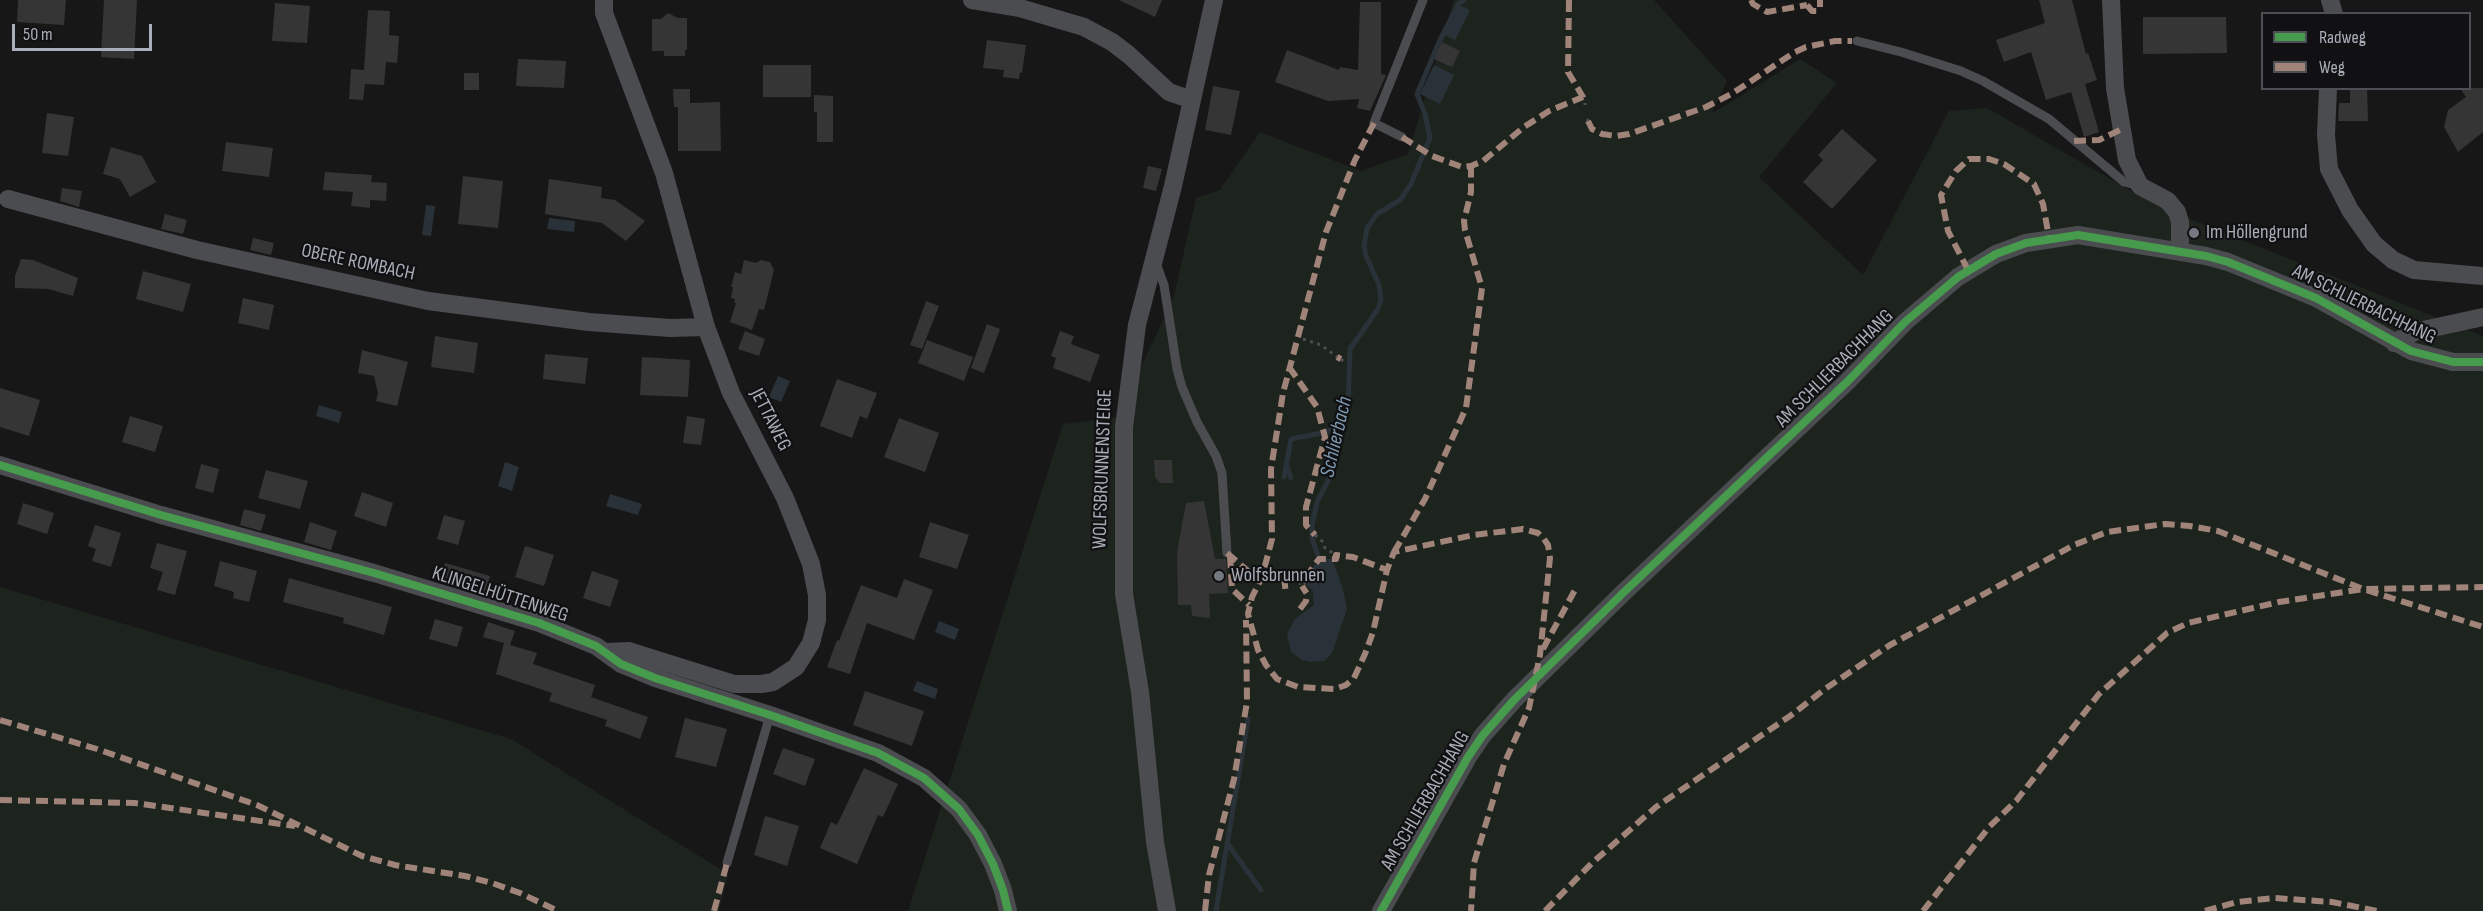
<!DOCTYPE html>
<html>
<head>
<meta charset="utf-8">
<style>
  body { margin:0 }
  #map { position:relative; width:2483px; height:911px; overflow:hidden; background:#171717; font-family:"Sofia Sans Condensed",sans-serif }
  canvas { display:block }
  .legend { position:absolute; left:2261px; top:12px; width:210px; height:78px; box-sizing:border-box; background:#111113; border:2px solid #4d4f55; margin:0; padding:8px 10px; list-style:none; font-size:18px; color:#a8adb8 }
  .legend li { display:flex; align-items:center; gap:12px; height:30px }
  .legend b { width:30px; border:2px solid #4d4f55 }
  .scale { position:absolute; left:12px; top:24px; width:140px; height:27px; box-sizing:border-box; border:3px solid #a8adb8; border-top:0; padding-left:8px; font-size:18px; line-height:21px; white-space:nowrap; color:#a8adb8; -webkit-text-stroke:4px #111113; paint-order:stroke }
</style>
</head>
<body>
<div id="map">
<canvas width="2483" height="911"></canvas>
<ul class="legend">
<li><b style="height:8px;background:#469c4c"></b>Radweg</li>
<li><b style="height:8px;background:#a18479"></b>Weg</li>
</ul>
<div class="scale">50 m</div>
</div>
<script>
const ctx = document.querySelector('canvas').getContext('2d');
ctx.lineJoin = 'round';
function paint(path, color) {
  ctx.fillStyle = color;
  ctx.fill(path, 'evenodd');
}
function shape(rows) {
  const path = new Path2D();
  for (const r of rows) {
    path.moveTo(r[0], r[1]);
    for (let i = 2; i < r.length; i += 2) path.lineTo(r[i], r[i + 1]);
  }
  return path;
}
function strokePath(path, color, width, dash) {
  ctx.strokeStyle = color;
  ctx.lineWidth = width;
  ctx.lineCap = dash ? 'butt' : 'round';
  ctx.setLineDash(dash || []);
  ctx.stroke(path);
}
function drawText(font, color, halo, rows, align = 'center') {
  ctx.font = font + ' "Sofia Sans Condensed",sans-serif';
  ctx.lineWidth = 4.5;
  ctx.setLineDash([]);
  ctx.textBaseline = 'middle';
  ctx.strokeStyle = halo;
  ctx.fillStyle = color;
  for (const [text, x, y, turn = 0] of rows) {
    ctx.save();
    ctx.translate(x, y);
    ctx.rotate((+turn || 0) * Math.PI / 180);
    ctx.textAlign = isNaN(turn) ? turn : align;
    if (halo) ctx.strokeText(text, 0, 0);
    ctx.fillText(text, 0, 0);
    ctx.restore();
  }
}
const green = shape([
  [1454,0,1654,0,1727,81,1711,114,1800,59,1837,83,1759,177,1863,275,1949,111,1987,108,2157,206,2483,336,2483,911,908,911,1063,424,1118,417,1174,296,1196,198,1220,190,1260,132,1361,171,1408,154],
  [0,587,511,739,728,874,719,911,0,911]
]);
const water = shape([
  [1459,5,1470,10,1455,40,1445,35],
  [1434,65,1454,75,1440,104,1420,94],
  [426,205,435,206,431,236,422,235],
  [549,218,575,221,574,232,547,229],
  [778,376,790,381,781,402,769,397],
  [319,405,342,412,339,423,316,416],
  [505,462,519,467,512,491,498,486],
  [610,494,642,504,638,515,606,506],
  [1319,559,1332,559,1343,589,1347,609,1332,653,1324,661,1310,662,1302,660,1291,652,1287,634,1295,619,1314,605,1313,591,1306,585,1311,579,1311,570],
  [939,621,959,629,955,640,935,632],
  [917,681,938,689,935,699,913,691]
]);
const stream = shape([
  [1287,466,1291,478],
  [1284,477,1291,439,1327,432,1339,425],
  [1319,559,1312,539,1312,526,1317,502,1331,475,1339,428,1348,407,1350,349,1378,309,1381,300,1379,285,1366,256,1364,246,1367,228,1377,214,1400,200,1411,184,1430,138,1425,114,1417,94,1440,40,1459,3,1464,0],
  [1227,843,1261,890],
  [1216,911,1248,719]
]);
const building = shape([
  [18,0,66,0,64,25,17,22],
  [104,0,137,0,134,59,101,57],
  [1119,0,1162,0,1155,17],
  [2039,0,2072,0,2086,54,2088,53,2097,80,2085,84,2099,132,2084,137,2071,92,2046,100,2031,52,2004,62,1996,40,2045,23],
  [1360,2,1381,2,1381,74,1386,75,1370,111,1357,108,1359,99,1328,101,1275,82,1287,50,1339,70,1340,67,1358,70],
  [275,3,310,6,307,43,272,41],
  [368,10,390,11,389,35,399,36,397,63,386,62,384,85,365,84,363,100,349,99,351,69,364,70],
  [668,13,678,18,687,18,687,50,685,50,685,56,664,56,664,51,652,51,652,19,661,19],
  [2143,17,2226,17,2227,53,2143,54],
  [987,40,1026,45,1022,73,1020,72,1019,79,1003,77,1004,70,983,68],
  [1442,42,1460,51,1452,67,1434,59],
  [518,59,566,61,564,88,516,86],
  [763,65,811,65,811,97,763,97],
  [464,73,479,73,479,90,464,90],
  [1213,86,1240,91,1231,135,1205,130],
  [2350,88,2367,88,2368,121,2338,121,2339,103,2350,103],
  [2460,88,2483,88,2483,132,2458,152,2444,127,2448,110,2466,97],
  [673,89,690,89,690,103,720,102,721,151,678,151,678,107,674,107],
  [814,95,833,96,833,142,817,142,817,112,814,112],
  [47,113,74,117,68,156,42,153],
  [1842,129,1877,160,1832,209,1803,182,1823,160,1818,155],
  [226,142,273,148,269,177,222,171],
  [111,147,142,156,156,182,130,197,120,179,103,174],
  [1148,166,1162,169,1156,191,1143,188],
  [325,172,372,175,371,182,387,183,386,201,370,200,370,208,351,206,353,192,323,190],
  [463,176,503,181,498,228,458,224],
  [549,179,602,187,601,198,615,200,645,221,626,241,602,223,545,214],
  [62,188,82,191,79,207,60,201],
  [165,214,187,220,183,234,161,229],
  [253,238,274,243,271,255,250,250],
  [21,259,33,260,78,278,73,296,48,289,15,288,15,276],
  [744,260,756,263,761,260,770,262,774,270,764,310,759,309,752,330,730,322,736,303,734,303,735,299,731,298,733,287,731,287,735,272,741,274],
  [143,271,191,284,183,312,136,299],
  [243,298,274,305,269,330,238,323],
  [926,301,939,306,922,349,910,345],
  [987,324,1000,329,984,373,971,368],
  [745,331,765,339,759,356,738,349],
  [1060,331,1074,336,1071,344,1100,355,1090,382,1053,368,1056,358,1051,356],
  [435,336,478,343,474,373,431,367],
  [927,340,973,357,964,381,918,363],
  [362,350,408,362,397,406,376,401,378,393,374,376,358,373],
  [545,354,588,358,585,384,543,379],
  [642,357,690,360,688,397,640,395],
  [837,379,877,393,867,419,860,416,852,438,820,426],
  [0,388,40,400,29,436,0,427],
  [130,416,163,426,155,452,122,442],
  [687,416,705,419,701,445,683,443],
  [899,418,939,433,925,472,884,457],
  [1154,460,1172,460,1173,483,1160,483,1155,477],
  [201,464,219,469,213,493,195,488],
  [266,470,308,481,300,509,258,498],
  [362,492,393,503,386,527,354,516],
  [1204,501,1215,559,1226,559,1228,593,1209,594,1210,618,1192,616,1191,605,1178,605,1177,552,1186,503],
  [23,503,54,513,47,534,17,524],
  [244,509,266,515,261,531,240,525],
  [444,515,465,521,458,545,437,539],
  [310,522,337,531,331,550,304,542],
  [930,522,969,535,957,569,919,557],
  [95,525,121,533,111,567,92,561,96,549,88,546],
  [157,543,187,551,175,595,157,590,163,572,150,568],
  [525,546,554,555,544,586,515,577],
  [220,561,257,571,249,602,233,598,234,592,214,586],
  [445,563,490,576,485,593,465,587,466,584,441,577],
  [592,571,619,580,610,607,583,598],
  [289,578,392,607,384,635,343,623,344,618,283,602],
  [904,579,933,590,914,640,867,623,850,674,827,667,837,640,839,641,861,585,897,598],
  [435,619,463,627,457,647,429,639],
  [488,622,515,631,510,645,537,653,533,664,595,685,591,697,648,717,640,739,605,726,607,720,549,701,552,693,496,674,504,643,483,637],
  [865,691,924,711,912,746,853,725],
  [685,718,727,729,716,767,675,757],
  [783,748,815,759,805,786,773,774],
  [864,768,898,784,883,817,878,815,857,864,820,848,831,822,837,825],
  [765,816,799,826,787,866,754,855]
]);
const path = shape([
  [1585,103,1585,105],
  [1587,119,1588,121],
  [1303,339,1321,345,1337,357],
  [1341,359,1344,362],
  [1315,535,1323,542,1325,548,1336,555],
  [1248,571,1264,570],
  [1268,572,1274,576],
  [1294,578,1301,584],
  [1304,584,1308,579]
]);
const lane = shape([
  [1857,41,1901,52,1961,71,1983,81,2049,119,2124,182,2140,186],
  [1402,137,1374,123,1423,0],
  [1156,263,1164,285,1177,369,1182,387,1197,422,1216,456,1222,473,1227,553],
  [727,863,770,715]
]);
const street = shape([
  [604,0,604,13,664,173,706,327,731,393,785,498,802,541,811,564,817,595,817,620,811,643,796,667,773,682,761,684,734,684,629,651,606,652],
  [972,0,1020,8,1084,27,1112,42,1129,55,1169,92,1192,100],
  [2111,0,2115,88,2127,160,2140,186,2168,201,2177,212,2180,222,2180,252],
  [2330,0,2334,14],
  [2328,88,2326,135,2329,169,2350,210,2374,244,2393,260,2414,270,2483,276],
  [8,199,197,250,428,301,589,322,670,328,706,327],
  [2394,343,2414,332,2483,317],
  [0,465,161,515,374,573,539,623,596,646,621,664,655,678,770,715,878,753,924,778,959,809,978,835,993,864,1003,890,1008,911],
  [1167,911,1155,842,1140,692,1124,594,1124,427,1137,325,1173,186,1214,0],
  [1381,911,1468,757,1483,735,1514,700,1623,593,1848,381,1905,322,1958,277,1996,254,2026,243,2078,235,2206,256,2228,262,2316,298,2411,351,2453,362,2483,362]
]);
const quiet = shape([
  [1569,0,1568,72,1583,97,1585,103],
  [1751,0,1753,4,1767,12,1807,5],
  [1807,5,1812,11,1817,11,1820,8,1820,0],
  [1588,121,1592,129,1602,134,1616,136,1629,134,1706,107,1733,93,1795,52,1806,47,1835,41,1852,41],
  [1374,123,1355,160,1326,232,1283,393,1271,469,1272,539,1262,577,1252,597,1248,614,1258,650,1266,665,1277,679,1298,687,1335,689,1346,685,1354,678,1365,654,1373,632,1387,570,1394,552,1474,535,1523,529,1538,533,1544,539,1548,545,1550,558,1540,655,1529,708,1504,764,1474,863,1471,911],
  [1402,137,1432,156,1462,167,1471,166,1483,161,1524,127,1549,111,1583,97],
  [2074,141,2099,140,2122,129],
  [1968,270,1948,231,1941,195,1956,171,1969,159,1989,159,2004,164,2034,184,2043,204,2049,238],
  [1337,357,1341,359],
  [1289,367,1317,407,1325,437,1306,507,1306,525,1315,535],
  [1394,552,1425,499,1466,408,1482,288,1465,230,1464,221,1471,192,1471,166],
  [1227,553,1248,571],
  [1230,556,1232,589,1249,605],
  [1274,576,1294,578],
  [1284,577,1286,594],
  [1308,579,1311,570,1319,559,1336,559,1336,555,1353,557,1387,570],
  [1300,609,1306,601,1307,594,1302,586],
  [1543,649,1576,588],
  [0,720,97,749,257,805,362,856,395,865,465,876,492,883,520,893,558,911],
  [0,800,135,803,295,826],
  [714,911,727,863],
  [1205,911,1209,875,1234,779,1247,702,1246,620],
  [1545,911,1592,863,1656,807,1790,716,1825,689,1890,645,2074,545,2107,532,2165,524,2190,526,2218,531,2363,589,2483,627],
  [1923,911,1989,827,2016,801,2099,694,2167,633,2188,623,2279,602,2363,589,2483,587],
  [2205,911,2237,902,2274,898,2332,902,2377,911]
]);
const cycleway = shape([
  [0,465,161,515,374,573,539,623,596,646,621,664,655,678,770,715,878,753,924,778,959,809,978,835,993,864,1003,890,1008,911],
  [1381,911,1468,757,1483,735,1514,700,1623,593,1848,381,1905,322,1958,277,1996,254,2026,243,2078,235,2206,256,2228,262,2316,298,2411,351,2453,362,2483,362]
]);
const markers = [
  [2194,233,6,"#757880"],
  [1219,576,6,"#757880"]
];
const poiNames = [
  ["Im Höllengrund",2206,233],
  ["Wolfsbrunnen",1231,576]
];
const streetNames = [
  ["OBERE ROMBACH",358,263,12],
  ["AM SCHLIERBACHHANG",2364,305,26],
  ["AM SCHLIERBACHHANG",1835,369,-45],
  ["JETTAWEG",770,420,63],
  ["WOLFSBRUNNENSTEIGE",1103,469,-88],
  ["KLINGELHÜTTENWEG",500,595,18],
  ["AM SCHLIERBACHHANG",1426,801,-60]
];
const waterNames = [
  ["Schlierbach",1337,437,-77]
];
paint(green, '#1d241e');
paint(water, '#2a3239');
strokePath(stream, '#2a3239', 5);
paint(building, '#353536');
strokePath(path, '#4d4e52', 3, [3, 4.5]);
strokePath(lane, '#4b4c50', 9);
strokePath(street, '#4b4c50', 18);
strokePath(quiet, '#a18479', 6, [12, 6]);
strokePath(cycleway, '#469c4c', 8);
for (const [x, y, r, color] of markers) {
  const dot = new Path2D();
  dot.arc(x, y, r, 0, 2 * Math.PI);
  ctx.fillStyle = color;
  ctx.fill(dot);
  strokePath(dot, '#111113', 2);
}
drawText('20px', '#a8adb8', '#111113', poiNames, 'left');
drawText('20px', '#a8adb8', '#111113', streetNames);
drawText('italic 21px', '#7f9bb3', '#111113', waterNames);
</script>
</body>
</html>
